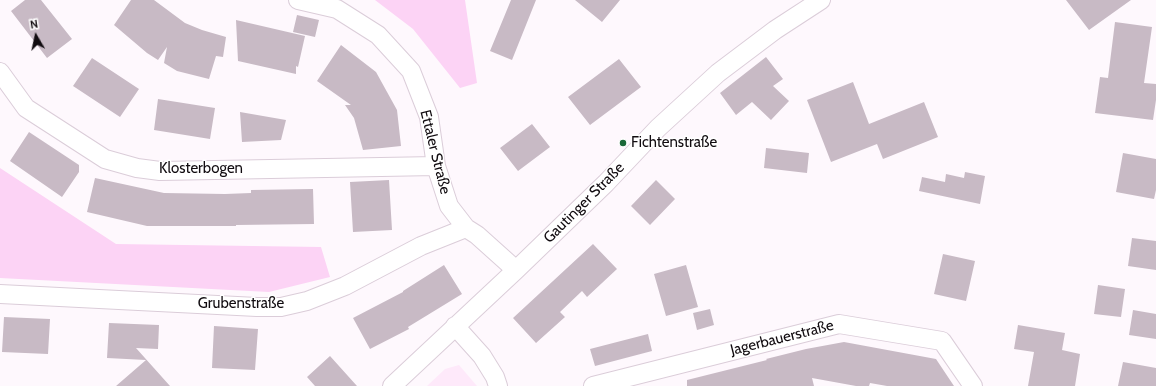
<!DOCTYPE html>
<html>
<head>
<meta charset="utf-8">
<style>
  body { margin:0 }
  #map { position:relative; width:1156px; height:386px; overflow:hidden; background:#fef8fd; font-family:Cabin,sans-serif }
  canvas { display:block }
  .north { position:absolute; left:16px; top:16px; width:40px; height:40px; -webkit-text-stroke:3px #fff; paint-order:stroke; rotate:351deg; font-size:11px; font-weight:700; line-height:16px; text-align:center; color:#110c10 }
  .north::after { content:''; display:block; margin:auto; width:14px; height:18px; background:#110c10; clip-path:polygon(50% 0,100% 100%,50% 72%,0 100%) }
</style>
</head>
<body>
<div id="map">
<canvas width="1156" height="386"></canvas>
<div class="north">N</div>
</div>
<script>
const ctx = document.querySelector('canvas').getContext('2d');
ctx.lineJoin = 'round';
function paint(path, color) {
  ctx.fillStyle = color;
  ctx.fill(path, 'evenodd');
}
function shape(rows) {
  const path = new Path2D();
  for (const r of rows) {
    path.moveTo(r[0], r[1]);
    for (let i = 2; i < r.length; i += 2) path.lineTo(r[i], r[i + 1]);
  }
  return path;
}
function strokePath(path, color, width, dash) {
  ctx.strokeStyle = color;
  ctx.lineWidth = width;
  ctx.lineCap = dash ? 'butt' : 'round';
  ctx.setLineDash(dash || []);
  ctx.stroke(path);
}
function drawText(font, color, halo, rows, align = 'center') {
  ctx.font = font + ' Cabin,sans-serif';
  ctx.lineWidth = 3;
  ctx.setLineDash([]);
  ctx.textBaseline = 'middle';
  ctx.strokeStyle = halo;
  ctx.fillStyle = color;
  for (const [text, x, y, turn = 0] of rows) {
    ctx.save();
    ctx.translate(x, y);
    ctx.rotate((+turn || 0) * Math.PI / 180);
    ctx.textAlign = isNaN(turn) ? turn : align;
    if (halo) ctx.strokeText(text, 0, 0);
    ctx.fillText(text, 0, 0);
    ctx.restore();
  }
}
const built = shape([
  [459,365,477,386,427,386,445,369]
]);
const green = shape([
  [375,0,465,0,477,83,460,88,413,29],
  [0,168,116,244,321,247,330,277,269,292,0,278]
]);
const building = shape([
  [25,0,41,0,72,39,47,58,11,11],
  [131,0,154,0,185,23,202,30,226,37,223,57,216,56,209,79,177,71,164,63,167,47,158,60,147,53,114,25],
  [511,0,536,0,512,60,490,51],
  [575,0,620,0,602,22],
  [1066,0,1131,0,1089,30],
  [297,15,319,20,315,37,293,32],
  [236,20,305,36,298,67,296,66,296,74,238,61],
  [1115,22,1152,27,1144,83,1156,84,1156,100,1153,120,1095,113,1100,77,1108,78],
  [341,45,376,72,397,110,401,146,363,150,354,118,345,105,351,105,317,81],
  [766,57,783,79,773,86,789,101,771,120,752,102,736,115,720,93],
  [92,58,139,89,120,117,73,86],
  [619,59,641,87,590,125,568,97],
  [853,82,869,124,924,102,938,137,883,159,877,144,831,162,807,100],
  [158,99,215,108,210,139,154,130],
  [240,112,286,120,281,140,242,142],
  [532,124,550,147,518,171,500,148],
  [29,132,79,165,79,172,62,197,10,161],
  [766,148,809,153,807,173,764,168],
  [1123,153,1156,159,1156,190,1154,199,1116,192],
  [965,172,985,176,980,204,919,191,922,177,945,182,946,174,964,178],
  [95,178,164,193,225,194,251,193,251,190,313,189,314,224,236,225,236,226,147,226,87,212],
  [389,180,392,230,353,232,350,182],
  [656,180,675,199,650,225,631,206],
  [1132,238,1156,241,1156,270,1128,266],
  [593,244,617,269,587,297,582,291,560,312,565,317,536,343,513,318],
  [943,254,975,261,966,301,934,294],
  [444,265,462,294,408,327,409,329,370,349,353,318,403,292,403,291],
  [686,265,698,307,666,316,654,274],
  [1098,285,1125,289,1121,317,1094,314],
  [710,309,714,325,697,330,693,313],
  [1133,310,1156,314,1156,339,1129,335],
  [4,317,50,319,48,354,2,352],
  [109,323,159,325,158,349,136,348,170,386,116,386,146,360,107,358],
  [1018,325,1065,333,1062,350,1080,354,1075,386,1028,386,1034,352,1014,349],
  [214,326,258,329,255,370,212,368],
  [648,334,652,351,595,366,590,349],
  [844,342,936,359,954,386,887,386,870,383,869,386,856,386,812,378,814,386,687,386,687,380,767,360,766,359,806,349],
  [330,356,357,386,315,386,307,377],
  [1123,362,1156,368,1156,386,1118,386]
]);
const street = shape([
  [298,0,337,9,378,35,411,71,429,117,436,166,449,206,466,228,477,235,516,270],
  [0,72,26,108,105,159,137,168,160,171,436,166],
  [0,294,257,307,281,307,307,301,345,286,421,246,466,228],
  [455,326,482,356,495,377,498,386],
  [392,386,516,270,606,183,658,128,718,73,775,30,821,0],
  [593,386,839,324,942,341,973,386]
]);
const markers = [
  [623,143,4,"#1a6838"]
];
const poiNames = [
  ["Fichtenstraße",631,143]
];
const streetNames = [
  ["Ettaler Straße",435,152,76],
  ["Klosterbogen",201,169],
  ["Gautinger Straße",584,203,-45],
  ["Grubenstraße",241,304],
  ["Jagerbauerstraße",782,338,-14]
];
paint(built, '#fee9fa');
paint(green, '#fcd3f5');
paint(building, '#c8bac5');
strokePath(street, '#dbcdd9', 20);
strokePath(street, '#fff', 18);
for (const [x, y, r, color] of markers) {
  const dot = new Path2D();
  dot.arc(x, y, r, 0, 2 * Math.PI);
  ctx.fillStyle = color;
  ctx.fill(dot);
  strokePath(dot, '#fff', 1.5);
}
drawText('15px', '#110c10', '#fff', poiNames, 'left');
drawText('15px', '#110c10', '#fff', streetNames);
</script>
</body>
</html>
